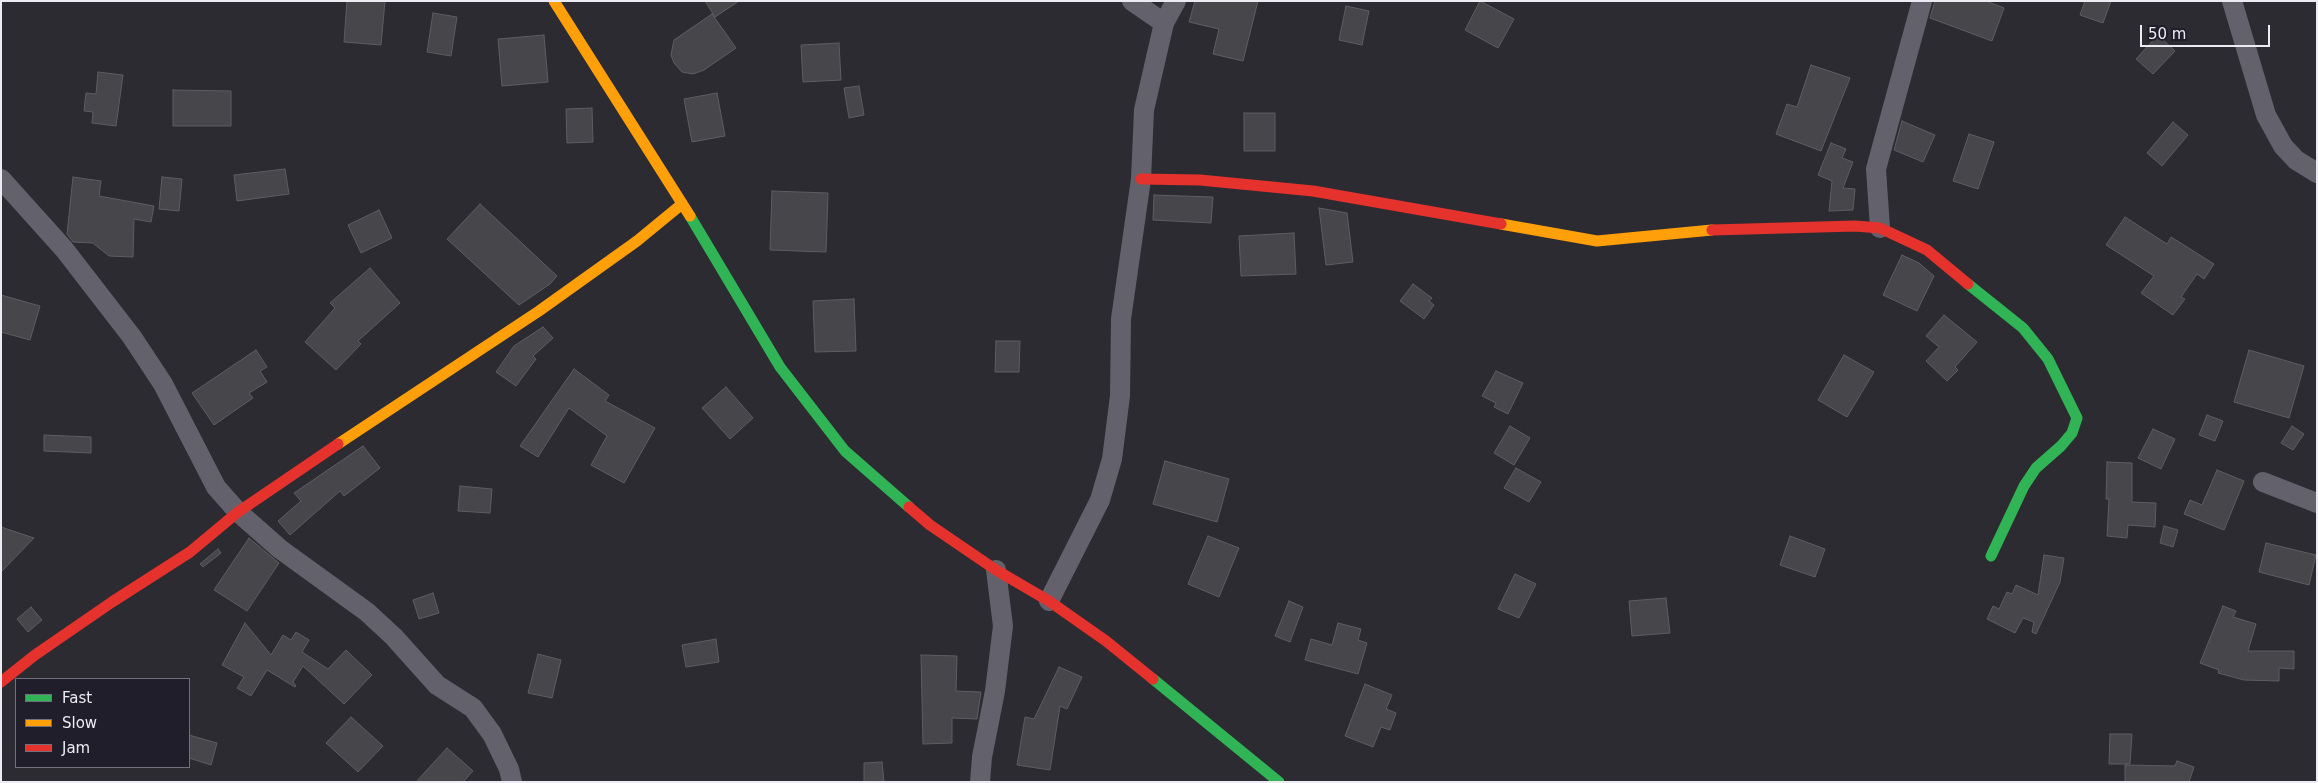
<!DOCTYPE html>
<html>
<head>
<meta charset="utf-8">
<style>
  body { margin:0 }
  #map { position:relative; width:2318px; height:783px; overflow:hidden; background:#2c2b31; font-family:"DejaVu Sans",sans-serif }
  canvas { display:block }
  .frame { position:absolute; inset:0; border:2px solid #ecebf3; pointer-events:none }
  .legend { position:absolute; left:15px; top:678px; width:175px; height:90px; box-sizing:border-box; background:#201e2a; border:1px solid #72707a; margin:0; padding:6px 9px; list-style:none; font-size:15px; color:#ecebf3 }
  .legend li { display:flex; align-items:center; gap:10px; height:25px }
  .legend b { width:25px; border:1px solid #72707a }
  .scale { position:absolute; left:2140px; top:25px; width:130px; height:22px; box-sizing:border-box; border:2px solid #ecebf3; border-top:0; padding-left:6px; font-size:15px; line-height:18px; white-space:nowrap; color:#ecebf3; -webkit-text-stroke:4px #201e2a; paint-order:stroke }
</style>
</head>
<body>
<div id="map">
<canvas width="2318" height="783"></canvas>
<div class="frame"></div>
<ul class="legend">
<li><b style="height:6px;background:#30b455"></b>Fast</li>
<li><b style="height:6px;background:#ff9f0a"></b>Slow</li>
<li><b style="height:6px;background:#e5322d"></b>Jam</li>
</ul>
<div class="scale">50 m</div>
</div>
<script>
const ctx = document.querySelector('canvas').getContext('2d');
ctx.lineJoin = 'round';
function paint(path, color) {
  ctx.fillStyle = color;
  ctx.fill(path, 'evenodd');
}
function shape(rows) {
  const path = new Path2D();
  for (const r of rows) {
    path.moveTo(r[0], r[1]);
    for (let i = 2; i < r.length; i += 2) path.lineTo(r[i], r[i + 1]);
  }
  return path;
}
function strokePath(path, color, width, dash) {
  ctx.strokeStyle = color;
  ctx.lineWidth = width;
  ctx.lineCap = dash ? 'butt' : 'round';
  ctx.setLineDash(dash || []);
  ctx.stroke(path);
}
const building = shape([
  [347,1,385,1,381,45,344,42,347,1],
  [705,1,739,1,715,17,705,1],
  [1195,1,1258,1,1243,61,1213,54,1219,29,1189,22,1195,1],
  [1480,1,1514,19,1498,48,1465,30,1480,1],
  [1935,1,1986,1,2004,8,1992,41,1930,18,1935,1],
  [2085,1,2111,1,2103,23,2080,15,2085,1],
  [1346,6,1369,11,1362,45,1339,40,1346,6],
  [433,13,457,17,451,56,427,52,433,13],
  [712,14,736,48,704,70,693,74,682,72,674,63,671,55,674,40,712,14],
  [544,35,548,82,502,86,498,39,544,35],
  [2158,35,2175,51,2153,74,2136,59,2158,35],
  [839,43,841,80,803,82,801,45,839,43],
  [1811,65,1850,78,1821,151,1776,134,1787,104,1797,107,1811,65],
  [98,72,123,75,116,126,92,123,93,112,84,111,86,93,96,94,98,72],
  [859,86,864,115,849,118,844,88,859,86],
  [173,90,231,91,231,126,173,126,173,90],
  [717,93,725,136,692,142,684,99,717,93],
  [592,108,593,142,567,143,566,109,592,108],
  [1244,113,1275,113,1275,151,1244,151,1244,113],
  [1902,121,1935,135,1923,162,1894,150,1902,121],
  [2173,122,2188,135,2162,166,2147,153,2173,122],
  [1969,134,1994,142,1978,189,1953,181,1969,134],
  [1831,143,1846,149,1842,158,1853,162,1843,188,1855,189,1853,210,1829,211,1832,181,1818,175,1831,143],
  [285,169,289,194,237,201,234,175,285,169],
  [73,177,101,181,99,196,154,206,151,222,134,219,133,257,109,256,93,243,73,242,67,234,73,177],
  [162,177,182,179,179,211,159,209,162,177],
  [772,191,828,193,826,252,770,250,772,191],
  [1154,195,1213,197,1211,223,1153,220,1154,195],
  [480,204,557,276,550,284,519,305,447,239,480,204],
  [1319,208,1347,213,1353,262,1326,265,1319,208],
  [379,210,392,238,361,253,348,225,379,210],
  [2125,217,2167,244,2171,237,2214,264,2204,279,2197,274,2181,297,2185,299,2173,315,2141,293,2154,276,2106,245,2125,217],
  [1294,233,1296,274,1241,276,1239,236,1294,233],
  [1902,255,1919,263,1934,276,1917,311,1883,295,1902,255],
  [370,268,400,303,358,341,361,344,336,370,305,342,335,308,330,303,370,268],
  [1413,284,1432,298,1429,301,1434,305,1424,319,1400,301,1413,284],
  [1,295,40,306,30,340,1,332,1,295],
  [854,299,856,351,815,352,813,301,854,299],
  [1944,315,1977,342,1955,367,1958,370,1947,381,1926,361,1939,347,1926,336,1944,315],
  [543,327,553,338,533,356,536,359,516,386,496,372,514,346,543,327],
  [996,341,1020,341,1019,372,995,372,996,341],
  [256,350,267,367,260,371,267,382,249,393,253,398,214,425,192,393,256,350],
  [2249,350,2304,366,2289,418,2234,402,2249,350],
  [1844,355,1874,372,1847,417,1818,400,1844,355],
  [574,369,609,395,605,401,655,428,624,483,591,465,607,436,569,408,538,457,520,446,574,369],
  [1496,371,1523,383,1508,414,1494,407,1496,403,1482,396,1496,371],
  [726,387,753,418,730,439,702,408,726,387],
  [2207,415,2223,421,2215,441,2199,435,2207,415],
  [1510,426,1530,438,1514,465,1494,453,1510,426],
  [2292,426,2304,434,2293,450,2281,443,2292,426],
  [2153,429,2175,439,2161,469,2138,458,2153,429],
  [44,435,91,437,91,453,44,451,44,435],
  [363,446,380,468,344,496,340,491,290,535,278,521,301,501,294,493,363,446],
  [1165,461,1229,479,1217,522,1153,504,1165,461],
  [2107,462,2132,463,2132,502,2156,503,2155,527,2128,525,2127,538,2107,536,2109,499,2106,499,2107,462],
  [1516,468,1541,482,1529,502,1504,488,1516,468],
  [2217,470,2244,481,2224,530,2184,514,2190,500,2202,505,2217,470],
  [460,486,492,489,490,513,458,511,460,486],
  [2164,526,2178,530,2173,547,2160,543,2164,526],
  [1,527,34,538,1,572,1,527],
  [1208,536,1239,548,1219,597,1188,584,1208,536],
  [1790,536,1825,549,1815,577,1780,565,1790,536],
  [249,538,279,563,247,611,214,590,249,538],
  [2266,543,2316,555,2309,585,2259,572,2266,543],
  [218,549,221,553,203,567,200,564,218,549],
  [2044,555,2064,558,2060,582,2036,634,2032,632,2034,622,2023,618,2015,633,1987,619,1993,606,1999,609,2007,592,2012,594,2016,585,2038,595,2044,555],
  [1515,574,1536,584,1519,618,1498,609,1515,574],
  [433,593,439,613,419,619,413,600,433,593],
  [1666,598,1670,633,1632,636,1629,601,1666,598],
  [1289,601,1303,607,1290,642,1275,636,1289,601],
  [2223,606,2236,611,2233,617,2256,624,2248,651,2294,651,2294,669,2279,668,2279,681,2244,680,2218,673,2219,670,2200,663,2223,606],
  [31,607,42,620,28,632,17,619,31,607],
  [245,623,271,655,283,635,291,640,296,632,309,640,302,652,328,669,346,650,372,675,344,704,303,666,293,682,296,686,295,687,267,670,251,696,237,688,244,677,222,665,245,623],
  [1338,623,1361,629,1358,640,1367,643,1358,674,1305,660,1311,639,1332,645,1338,623],
  [716,639,719,662,686,667,682,645,716,639],
  [538,654,561,660,552,698,528,693,538,654],
  [921,655,957,656,956,691,981,692,977,719,952,718,952,743,923,744,921,655],
  [1059,667,1082,677,1067,709,1060,706,1050,770,1017,765,1025,717,1034,719,1059,667],
  [1365,684,1392,695,1386,709,1396,713,1390,730,1381,727,1373,747,1345,736,1365,684],
  [351,717,383,746,358,772,326,743,351,717],
  [2110,734,2132,734,2130,764,2109,764,2110,734],
  [189,735,217,743,211,765,189,758,189,735],
  [447,748,473,771,463,782,416,782,447,748],
  [2177,761,2194,767,2189,782,2125,782,2125,765,2175,766,2177,761],
  [882,762,884,782,864,782,864,763,882,762]
]);
const street = shape([
  [1132,1,1164,23],
  [2232,1,2266,115,2283,146,2296,160,2317,173],
  [1,179,64,249,132,337,163,384,216,487,238,512,280,549,367,612,394,637,437,685,473,708,492,734,509,769,512,782],
  [1880,228,1876,169,1922,1],
  [2263,482,2317,503],
  [1049,601,1100,500,1112,459,1120,396,1121,319,1141,179,1144,110,1164,23,1176,1],
  [980,782,982,757,995,691,1003,626,996,570]
]);
const fast = shape([
  [690,216,780,367,845,451,909,507],
  [1968,284,2023,328,2048,359,2077,418,2072,433,2061,446,2036,468,2024,486,1991,556],
  [1153,679,1279,782]
]);
const slow = shape([
  [554,1,690,216],
  [1501,224,1597,241,1712,230],
  [338,444,539,311,637,241,682,204]
]);
const jam = shape([
  [1141,179,1200,180,1313,191,1501,224],
  [1712,230,1855,226,1880,228,1927,250,1968,284],
  [909,507,930,525,996,570,1049,601,1106,641,1153,679],
  [1,682,35,655,112,602,190,552,238,512,338,444]
]);
paint(building, '#47464b');
strokePath(building, '#5e5d62', 1);
strokePath(street, '#63616c', 20);
strokePath(fast, '#30b455', 11);
strokePath(slow, '#ff9f0a', 11);
strokePath(jam, '#e5322d', 11);
</script>
</body>
</html>
